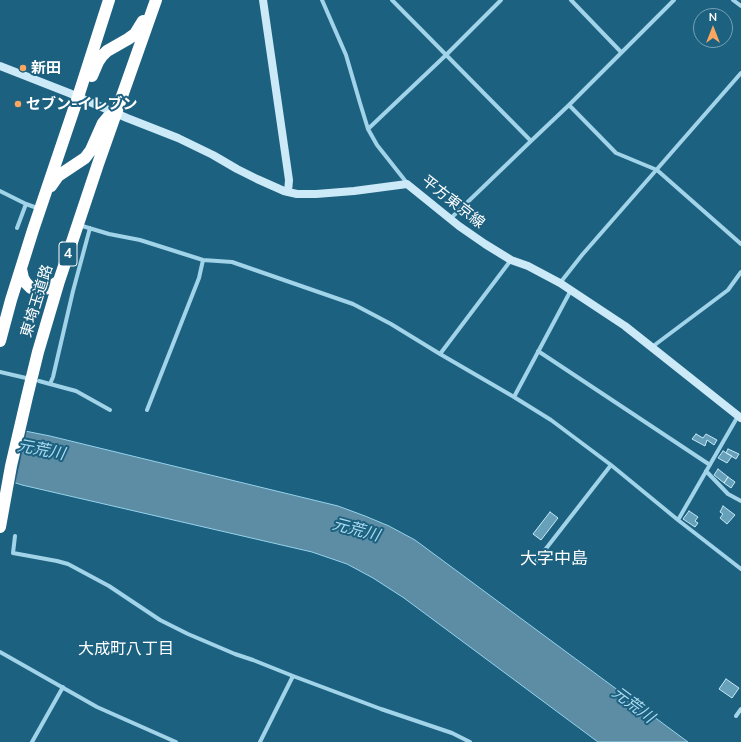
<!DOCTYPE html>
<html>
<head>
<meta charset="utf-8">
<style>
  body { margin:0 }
  #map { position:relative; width:741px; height:742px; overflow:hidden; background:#1d6180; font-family:Mulish,sans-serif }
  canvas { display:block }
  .north { position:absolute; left:693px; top:8px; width:40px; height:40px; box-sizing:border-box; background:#1d6180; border:1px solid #77a0b3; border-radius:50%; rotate:0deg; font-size:11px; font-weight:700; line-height:16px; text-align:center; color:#fff }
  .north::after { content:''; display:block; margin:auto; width:14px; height:18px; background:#f9a760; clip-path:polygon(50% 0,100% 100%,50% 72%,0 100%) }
</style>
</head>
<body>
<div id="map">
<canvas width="741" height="742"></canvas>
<div class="north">N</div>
</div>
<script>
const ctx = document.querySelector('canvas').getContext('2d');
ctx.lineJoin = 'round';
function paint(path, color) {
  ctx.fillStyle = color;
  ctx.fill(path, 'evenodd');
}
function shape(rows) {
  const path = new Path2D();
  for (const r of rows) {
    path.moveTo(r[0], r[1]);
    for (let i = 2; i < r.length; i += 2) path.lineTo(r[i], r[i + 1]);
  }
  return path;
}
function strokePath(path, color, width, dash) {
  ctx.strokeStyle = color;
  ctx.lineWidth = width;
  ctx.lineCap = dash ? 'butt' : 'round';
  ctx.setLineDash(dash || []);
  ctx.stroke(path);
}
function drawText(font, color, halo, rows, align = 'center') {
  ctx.font = font + ' Mulish,"Noto Sans JP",sans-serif';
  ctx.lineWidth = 4;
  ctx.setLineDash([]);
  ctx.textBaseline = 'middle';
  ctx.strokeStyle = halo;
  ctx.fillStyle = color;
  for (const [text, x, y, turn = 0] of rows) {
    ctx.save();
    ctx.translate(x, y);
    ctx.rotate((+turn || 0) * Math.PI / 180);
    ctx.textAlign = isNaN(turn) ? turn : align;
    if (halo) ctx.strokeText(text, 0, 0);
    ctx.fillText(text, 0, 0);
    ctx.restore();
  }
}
const water = shape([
  [0,426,50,436,338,506,365,516,389,526,415,540,688,742,598,742,404,598,373,578,347,564,312,552,22,485,0,478,0,426]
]);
const pier = shape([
  [0,424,27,430,15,485,0,480]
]);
const building = shape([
  [696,434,703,438,706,434,717,440,714,445,707,440,705,446,692,439,696,434],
  [728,449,739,454,736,459,726,453,728,449],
  [723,451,732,456,727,463,718,458,723,451],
  [718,469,728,477,724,483,714,475,718,469],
  [728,477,735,482,731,488,724,483,728,477],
  [723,506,735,515,727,524,720,518,723,514,720,512,723,506],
  [689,511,698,517,695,521,698,523,695,527,683,519,689,511],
  [550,512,558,518,541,540,533,534,550,512],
  [726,679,739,688,732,698,719,689,726,679]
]);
const street = shape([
  [322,0,346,55,360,103,368,129,377,145,407,183],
  [392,0,531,141,569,105,616,153,657,170,741,244],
  [571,0,621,52],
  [733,0,741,6],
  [569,105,674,0],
  [368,129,446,55,501,0],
  [0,191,26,204,40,209],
  [450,219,531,141],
  [79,225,109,234,140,240,203,260,232,262,353,304,391,324,440,354,514,397,551,420,611,465,678,520,741,569],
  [17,228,26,204],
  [560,283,582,255,741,73],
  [652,347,728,290,741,272],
  [538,351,710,465],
  [440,354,511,260],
  [0,372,26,378],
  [39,381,50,384,53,377,73,291,90,228],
  [50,384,76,391,110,410],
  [514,397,571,290],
  [147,410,199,278,203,260],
  [706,471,728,494,741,501],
  [678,520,738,416],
  [15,536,13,553,57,561,68,564,109,586,160,620,188,634,235,654,253,660,293,676,381,709,452,733,470,742],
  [534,564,611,465],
  [0,652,97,707,176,742],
  [736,716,741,709],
  [32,742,63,687],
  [260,742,293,676]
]);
const secondary = shape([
  [263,0,289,180,288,192,297,194,316,194,354,191,407,184,459,226,485,244,511,260,528,266,560,283,625,326,741,418],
  [0,66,69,93,127,118,178,138,213,155,237,169,257,179,284,191,288,192]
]);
const highway = shape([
  [92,76,98,62,102,56,107,51,128,39,135,34,143,21],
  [51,186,58,176,85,158,91,150,103,123,108,117,116,113],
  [21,269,23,278,26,283,31,288,40,290,45,289,50,287,59,281],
  [0,341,11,300,33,230,78,97,109,0],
  [0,527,11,466,27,397,38,352,59,281,98,164,156,0]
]);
const markers = [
  [23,68,4,"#f9a760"],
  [18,104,4,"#f9a760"]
];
const shields = [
  [68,254,18]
];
const shieldNames = [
  ["4",68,254]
];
const poiNames = [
  ["新田",31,68],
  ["セブン-イレブン",26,104]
];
const streetNames = [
  ["平方東京線",453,202,38],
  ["東埼玉道路",37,301,-73]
];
const waterNames = [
  ["元荒川",41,450,11],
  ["元荒川",356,530,15],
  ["元荒川",633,705,37]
];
const neighbourhoodNames = [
  ["大成町八丁目",126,649]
];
const quarterNames = [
  ["大字中島",554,559]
];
paint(water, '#5c8da4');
strokePath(water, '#95d2eb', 1);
paint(pier, '#1d6180');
paint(building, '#67a0b9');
strokePath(building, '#c6e8f7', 1);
strokePath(street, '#a1d3e9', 4);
strokePath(secondary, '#cce9f7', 8);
strokePath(highway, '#fff', 12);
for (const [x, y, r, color] of markers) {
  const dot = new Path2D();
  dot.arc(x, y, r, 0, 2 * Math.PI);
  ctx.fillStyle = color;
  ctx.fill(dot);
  strokePath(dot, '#1d6180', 1.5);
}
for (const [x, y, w] of shields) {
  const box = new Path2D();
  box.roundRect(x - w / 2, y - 12, w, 24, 3);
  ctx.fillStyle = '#1d6180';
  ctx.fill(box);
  strokePath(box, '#fff', 1);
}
drawText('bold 14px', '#fff', null, shieldNames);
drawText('bold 15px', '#fff', '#1d6180', poiNames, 'left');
drawText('15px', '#fff', '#1d6180', streetNames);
drawText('italic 16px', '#addcf1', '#1d6180', waterNames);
drawText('16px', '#fff', '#1d6180', neighbourhoodNames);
drawText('17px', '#fff', '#1d6180', quarterNames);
</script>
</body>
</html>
